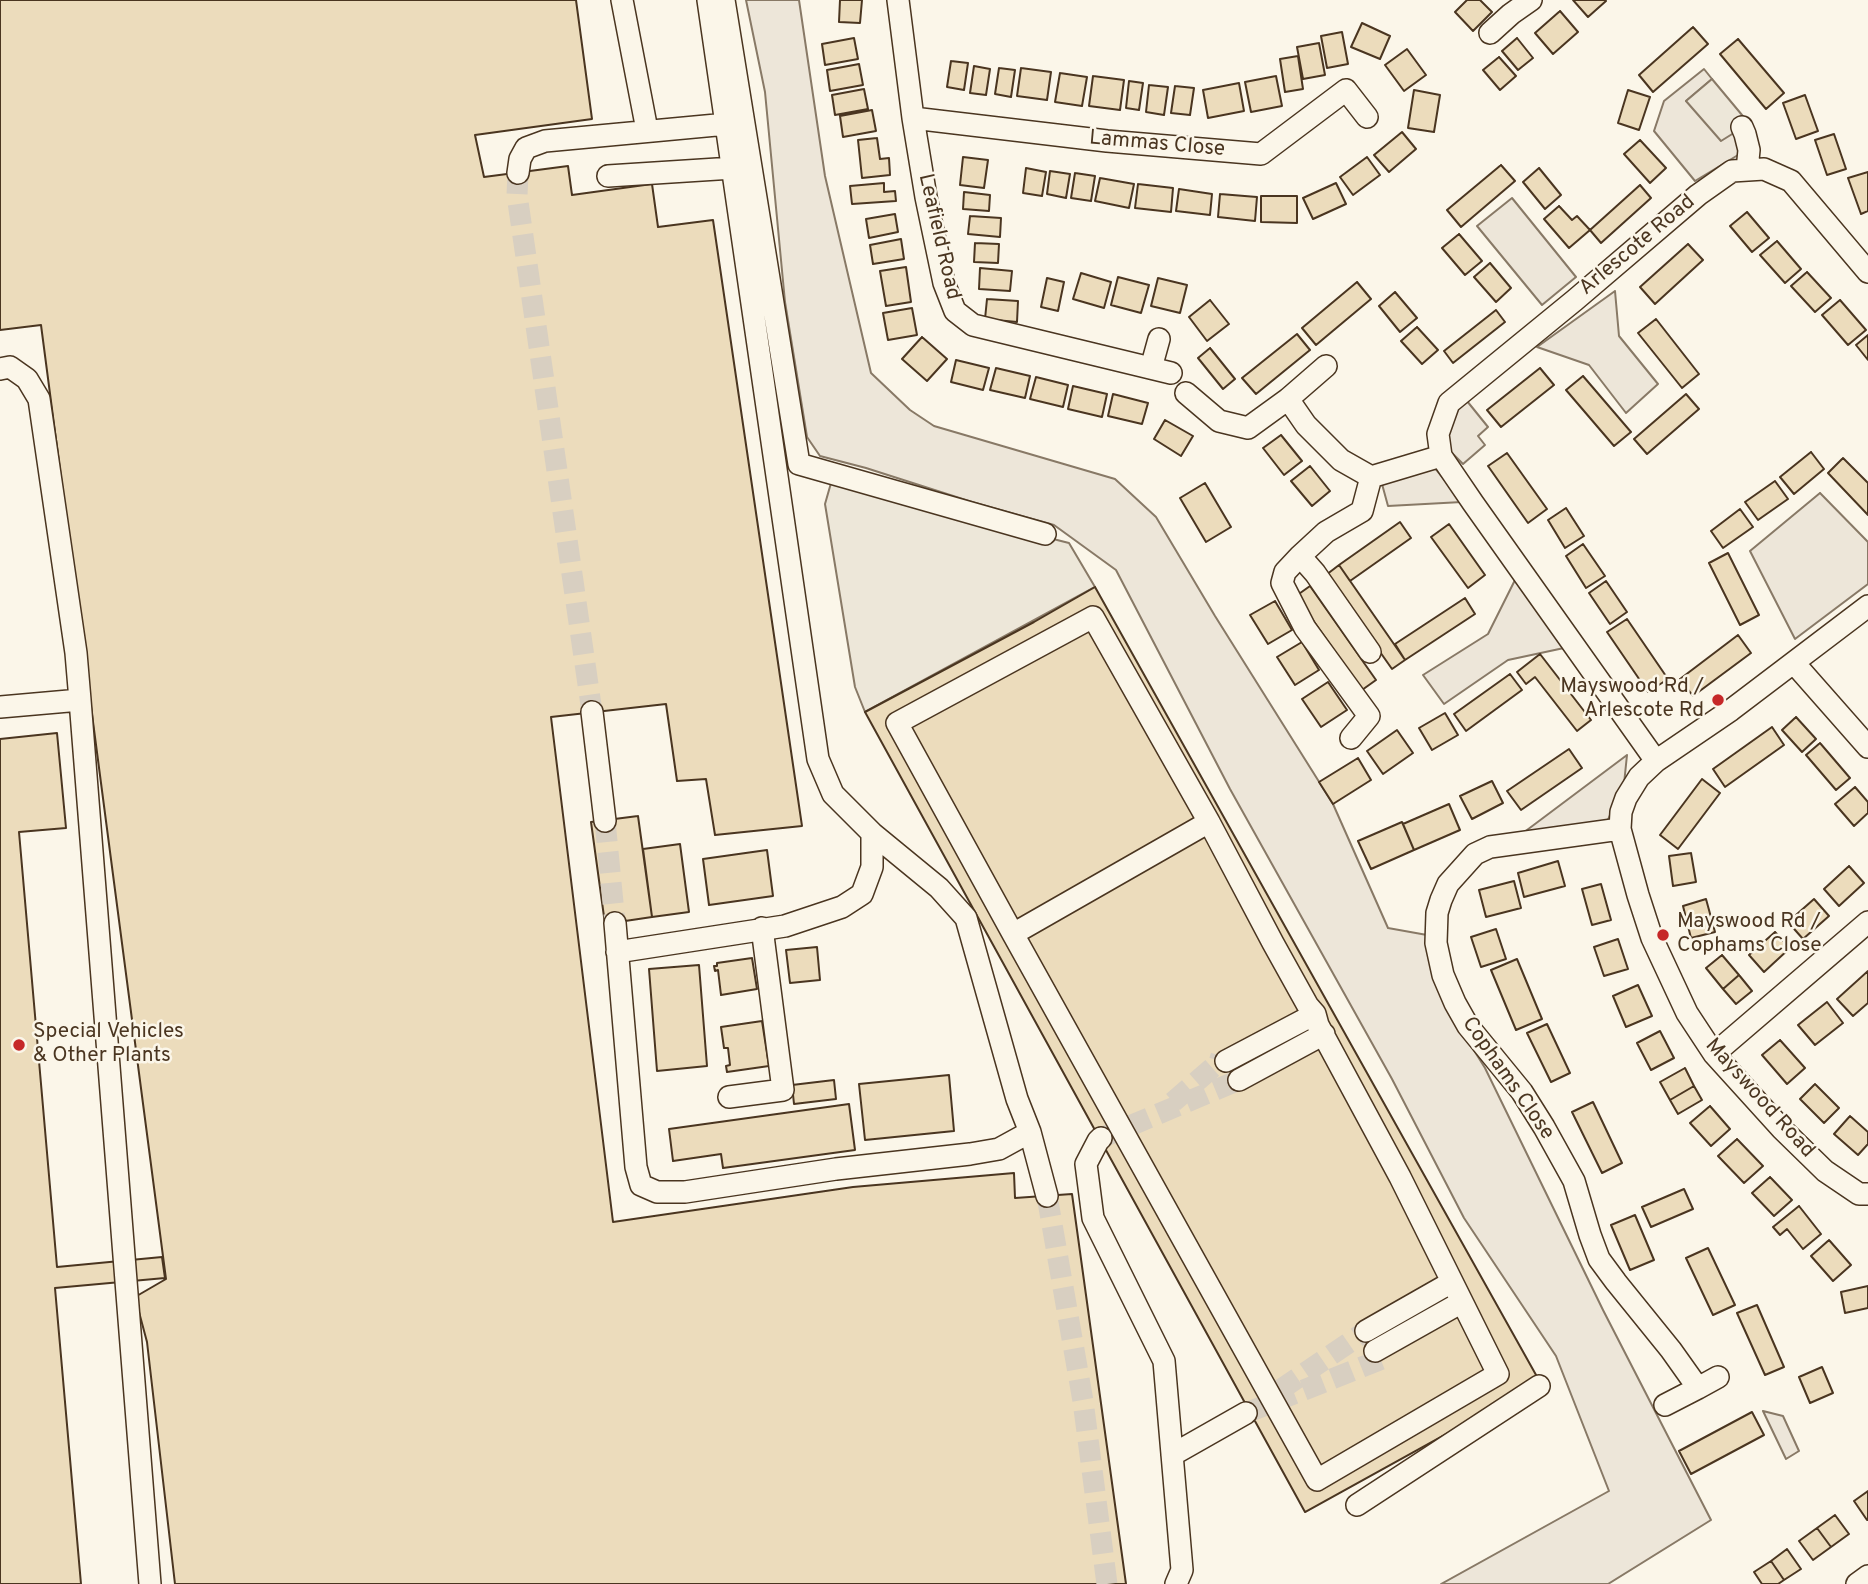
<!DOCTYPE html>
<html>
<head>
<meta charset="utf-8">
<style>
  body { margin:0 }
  canvas { display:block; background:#fbf6e9 }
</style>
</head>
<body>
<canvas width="1868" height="1584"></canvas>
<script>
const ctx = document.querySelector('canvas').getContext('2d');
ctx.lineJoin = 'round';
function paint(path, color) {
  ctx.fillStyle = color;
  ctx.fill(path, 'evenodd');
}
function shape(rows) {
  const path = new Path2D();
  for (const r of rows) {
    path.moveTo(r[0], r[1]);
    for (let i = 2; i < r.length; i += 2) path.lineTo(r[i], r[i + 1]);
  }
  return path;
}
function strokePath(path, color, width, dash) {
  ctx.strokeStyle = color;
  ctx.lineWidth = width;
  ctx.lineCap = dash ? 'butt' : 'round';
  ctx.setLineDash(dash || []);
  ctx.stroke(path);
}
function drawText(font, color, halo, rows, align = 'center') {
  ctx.font = font + ' Overpass,sans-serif';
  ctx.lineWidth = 5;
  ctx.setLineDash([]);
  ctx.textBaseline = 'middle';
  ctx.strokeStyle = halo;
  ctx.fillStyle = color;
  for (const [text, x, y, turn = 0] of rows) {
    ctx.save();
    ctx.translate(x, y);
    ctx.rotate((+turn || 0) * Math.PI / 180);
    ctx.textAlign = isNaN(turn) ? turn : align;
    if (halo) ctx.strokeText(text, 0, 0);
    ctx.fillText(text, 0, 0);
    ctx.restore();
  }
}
const green = shape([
  [746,0,799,0,825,176,871,373,910,410,934,426,1115,479,1156,517,1215,616,1333,804,1388,928,1427,935,1447,1007,1485,1068,1603,1310,1711,1520,1608,1584,1441,1584,1609,1491,1556,1356,1464,1218,1392,1079,1230,789,1116,570,1054,525,972,502,866,468,820,456,807,437,785,302,765,92,746,0],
  [1704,69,1712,79,1686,101,1737,131,1743,152,1695,181,1654,131,1664,101,1704,69],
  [1512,198,1576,277,1542,305,1477,226,1512,198],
  [1615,291,1619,336,1658,384,1626,413,1589,365,1537,347,1615,291],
  [1467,401,1488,427,1478,436,1485,445,1463,464,1447,448,1447,427,1454,411,1467,401],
  [1434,467,1462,502,1388,506,1382,484,1434,467],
  [1820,493,1868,542,1868,584,1795,639,1750,551,1820,493],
  [1515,580,1564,648,1508,660,1444,704,1423,675,1488,634,1515,580],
  [1627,755,1624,784,1607,822,1519,836,1627,755],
  [1763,1411,1783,1416,1799,1451,1786,1459,1763,1411]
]);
const parking = shape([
  [1712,79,1747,121,1737,131,1721,141,1686,101,1712,79],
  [831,483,1069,543,1095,587,865,712,855,687,825,504,831,483]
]);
const building = shape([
  [0,0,576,0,592,119,475,135,484,177,568,166,572,195,652,184,658,227,713,220,802,826,715,835,706,779,677,781,666,704,551,717,613,1222,853,1187,1014,1173,1015,1198,1072,1194,1126,1584,175,1584,147,1342,135,1297,166,1279,41,325,0,330,0,0],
  [840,0,862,0,860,23,839,22,840,0],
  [1467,0,1480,0,1492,12,1473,31,1455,12,1467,0],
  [1573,0,1605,0,1606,1,1588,17,1573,0],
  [1560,11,1578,32,1553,54,1535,33,1560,11],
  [1362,23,1390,36,1380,59,1351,47,1362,23],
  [1693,27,1708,44,1653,92,1639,75,1693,27],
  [1342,32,1348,64,1327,68,1321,36,1342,32],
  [854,38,858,59,825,65,822,44,854,38],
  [1517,38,1533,58,1518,70,1502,51,1517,38],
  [1738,39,1784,93,1766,109,1720,54,1738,39],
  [1319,43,1325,75,1303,79,1297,47,1319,43],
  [1407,49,1426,75,1404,91,1385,65,1407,49],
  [1298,56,1303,89,1285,92,1280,59,1298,56],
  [1499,57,1516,76,1500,90,1483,70,1499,57],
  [951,61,968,63,964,90,947,87,951,61],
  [859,64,863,85,830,91,827,70,859,64],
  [974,66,990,69,986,95,970,93,974,66],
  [999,68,1015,70,1011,97,995,94,999,68],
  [1021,68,1051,72,1047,100,1017,96,1021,68],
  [1060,73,1087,77,1082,106,1055,102,1060,73],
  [1093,76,1124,80,1120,110,1089,106,1093,76],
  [1276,76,1282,106,1251,112,1245,82,1276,76],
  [1129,81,1143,83,1139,110,1126,108,1129,81],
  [1239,83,1244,111,1208,118,1203,90,1239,83],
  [1149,85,1168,87,1164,115,1146,112,1149,85],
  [1175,86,1194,88,1190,115,1171,113,1175,86],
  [864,89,868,109,835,115,832,95,864,89],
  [1414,90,1440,95,1434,132,1408,128,1414,90],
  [1628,90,1650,97,1639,130,1618,123,1628,90],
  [1805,95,1818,131,1796,139,1783,103,1805,95],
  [872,110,876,131,843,137,840,116,872,110],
  [1402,132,1416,149,1389,172,1374,155,1402,132],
  [1834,134,1846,169,1827,175,1815,140,1834,134],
  [877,138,880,159,889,158,890,175,862,178,858,140,877,138],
  [1640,140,1666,168,1650,183,1624,154,1640,140],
  [963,157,988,160,984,188,960,185,963,157],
  [1367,157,1380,175,1353,195,1340,177,1367,157],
  [1501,165,1515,181,1461,227,1447,210,1501,165],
  [1026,168,1046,172,1042,196,1023,193,1026,168],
  [1539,168,1561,195,1545,209,1523,182,1539,168],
  [1050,171,1070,174,1066,198,1047,194,1050,171],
  [1868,172,1868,211,1861,214,1848,178,1868,172],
  [1075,173,1095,176,1091,201,1071,198,1075,173],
  [1100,178,1134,184,1129,208,1095,201,1100,178],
  [884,183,884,192,895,191,896,201,852,204,850,186,884,183],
  [1336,183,1346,204,1313,219,1303,198,1336,183],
  [1138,184,1173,188,1171,212,1135,208,1138,184],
  [1640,185,1651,198,1601,243,1590,230,1640,185],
  [1179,189,1212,194,1210,215,1176,211,1179,189],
  [964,192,990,195,989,211,963,209,964,192],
  [1220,194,1257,197,1255,221,1218,217,1220,194],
  [1261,196,1297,196,1297,223,1261,222,1261,196],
  [1559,206,1572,220,1577,216,1590,230,1569,248,1544,219,1559,206],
  [1747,212,1769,238,1752,252,1730,226,1747,212],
  [895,214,898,232,869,238,866,219,895,214],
  [970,216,1001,218,1000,237,968,234,970,216],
  [1459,234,1482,261,1465,275,1442,248,1459,234],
  [901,239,904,259,873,264,870,245,901,239],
  [1777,241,1801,269,1785,283,1760,255,1777,241],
  [975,243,999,244,998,263,974,262,975,243],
  [1688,244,1703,260,1655,304,1640,287,1688,244],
  [1490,263,1511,288,1496,302,1474,277,1490,263],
  [906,267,911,302,886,306,880,271,906,267],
  [980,268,1012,271,1010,291,979,289,980,268],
  [1807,272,1831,298,1815,312,1791,286,1807,272],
  [1081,273,1111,282,1104,308,1073,299,1081,273],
  [1118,277,1149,285,1141,313,1111,305,1118,277],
  [1047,278,1064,282,1058,311,1041,307,1047,278],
  [1158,278,1187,285,1180,313,1151,306,1158,278],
  [1357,282,1371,299,1316,345,1302,328,1357,282],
  [1395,292,1417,318,1400,332,1379,306,1395,292],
  [987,299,1018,301,1017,322,985,319,987,299],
  [1210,300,1229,324,1207,341,1189,317,1210,300],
  [1840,300,1866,330,1848,345,1822,315,1840,300],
  [912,308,917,335,888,340,883,313,912,308],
  [1496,310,1505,322,1453,363,1444,351,1496,310],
  [1656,319,1699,374,1682,388,1638,333,1656,319],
  [1417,327,1438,350,1422,364,1401,341,1417,327],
  [1297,334,1310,350,1256,394,1242,378,1297,334],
  [1868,335,1868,360,1856,345,1868,335],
  [922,337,947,359,927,381,902,359,922,337],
  [1210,348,1235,379,1223,389,1198,358,1210,348],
  [956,360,989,368,983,390,951,382,956,360],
  [996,368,1030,376,1025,398,990,390,996,368],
  [1540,368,1554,385,1501,427,1487,410,1540,368],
  [1583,376,1631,432,1614,446,1566,390,1583,376],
  [1036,377,1068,385,1063,407,1030,399,1036,377],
  [1073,386,1107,394,1102,417,1068,409,1073,386],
  [1113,394,1148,403,1142,424,1108,416,1113,394],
  [1686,394,1699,409,1647,454,1634,439,1686,394],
  [1165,420,1193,436,1181,456,1154,439,1165,420],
  [1281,435,1302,461,1284,475,1263,448,1281,435],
  [1811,452,1824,469,1794,494,1780,477,1811,452],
  [1507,453,1547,509,1528,523,1488,466,1507,453],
  [1843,458,1868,483,1868,515,1828,473,1843,458],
  [1310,466,1330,491,1312,506,1291,481,1310,466],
  [1775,481,1788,499,1758,520,1745,502,1775,481],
  [1205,483,1231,527,1206,542,1180,498,1205,483],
  [1566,508,1584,536,1565,548,1548,520,1566,508],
  [1740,509,1753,527,1723,548,1711,531,1740,509],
  [1400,522,1411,538,1350,581,1339,565,1400,522],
  [1449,524,1485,575,1468,588,1431,537,1449,524],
  [1583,544,1605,576,1586,588,1566,556,1583,544],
  [1728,553,1759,615,1740,625,1709,563,1728,553],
  [1339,565,1405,660,1392,669,1326,575,1339,565],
  [1606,581,1627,612,1610,624,1589,593,1606,581],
  [1310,586,1376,680,1362,690,1296,596,1310,586],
  [1095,587,1540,1382,1305,1512,865,712,1034,622,1095,587],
  [1465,598,1475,614,1405,660,1395,644,1465,598],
  [1275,601,1292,630,1268,644,1250,615,1275,601],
  [1627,619,1668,679,1648,692,1607,632,1627,619],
  [1738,635,1751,653,1693,696,1680,679,1738,635],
  [1302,642,1319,670,1295,685,1277,657,1302,642],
  [1540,654,1591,720,1577,731,1535,677,1526,684,1517,672,1540,654],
  [1510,674,1522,690,1466,731,1454,714,1510,674],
  [1328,682,1347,710,1321,727,1302,699,1328,682],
  [1445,713,1458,735,1432,750,1419,728,1445,713],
  [1796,717,1816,739,1802,752,1782,730,1796,717],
  [1772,727,1784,745,1725,787,1713,769,1772,727],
  [1397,730,1413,753,1383,774,1367,751,1397,730],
  [57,733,66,828,19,832,57,1267,162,1257,165,1278,55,1288,81,1584,0,1584,0,739,57,733],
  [1820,743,1850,778,1836,790,1806,755,1820,743],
  [1569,749,1582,768,1521,810,1507,791,1569,749],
  [1358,758,1371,780,1333,804,1319,782,1358,758],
  [1702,779,1720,793,1678,849,1660,835,1702,779],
  [1492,781,1503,803,1472,819,1460,796,1492,781],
  [1855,787,1868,802,1868,813,1854,826,1835,804,1855,787],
  [1449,804,1460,830,1414,850,1403,824,1449,804],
  [638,816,652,917,605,924,591,822,638,816],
  [1402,822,1414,850,1371,869,1358,841,1402,822],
  [680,844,689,912,652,917,643,849,680,844],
  [767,850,773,896,709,905,703,859,767,850],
  [1691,853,1696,882,1673,886,1669,856,1691,853],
  [1558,861,1565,886,1524,897,1518,873,1558,861],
  [1849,866,1864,883,1839,906,1824,889,1849,866],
  [1514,881,1521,908,1486,917,1479,890,1514,881],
  [1601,884,1611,920,1592,925,1582,889,1601,884],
  [1706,899,1715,932,1691,938,1683,906,1706,899],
  [1814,899,1829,916,1803,939,1788,922,1814,899],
  [1496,929,1506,959,1481,967,1471,937,1496,929],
  [1775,932,1790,948,1764,972,1749,955,1775,932],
  [1618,939,1628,969,1604,976,1594,947,1618,939],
  [817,947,820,980,790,983,786,950,817,947],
  [1722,955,1739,975,1723,989,1706,968,1722,955],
  [752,958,757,989,721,995,718,970,715,971,714,966,717,966,717,963,752,958],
  [1517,959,1542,1019,1516,1030,1491,970,1517,959],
  [699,965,707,1066,657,1071,649,969,699,965],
  [1868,971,1868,1003,1853,1016,1837,999,1868,971],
  [1739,975,1752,991,1736,1004,1723,989,1739,975],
  [1638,985,1652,1016,1626,1027,1613,996,1638,985],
  [1827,1002,1843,1023,1815,1045,1798,1025,1827,1002],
  [762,1021,769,1066,727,1072,726,1066,730,1065,728,1048,724,1048,721,1027,762,1021],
  [1547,1024,1570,1073,1551,1082,1527,1033,1547,1024],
  [1660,1031,1674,1058,1651,1070,1637,1043,1660,1031],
  [1780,1040,1805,1068,1787,1084,1762,1055,1780,1040],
  [1685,1068,1694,1086,1670,1100,1660,1082,1685,1068],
  [949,1075,954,1131,865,1140,859,1084,949,1075],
  [834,1080,836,1099,794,1104,792,1085,834,1080],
  [1815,1084,1839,1108,1824,1123,1800,1099,1815,1084],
  [1694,1086,1702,1100,1678,1114,1670,1100,1694,1086],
  [1593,1102,1622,1163,1602,1173,1572,1112,1593,1102],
  [849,1104,855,1150,723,1168,721,1154,673,1161,669,1129,849,1104],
  [1710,1106,1730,1129,1711,1146,1690,1123,1710,1106],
  [1850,1116,1868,1132,1868,1144,1858,1155,1834,1134,1850,1116],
  [1737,1139,1763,1166,1744,1183,1718,1156,1737,1139],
  [1770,1177,1792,1200,1774,1216,1752,1193,1770,1177],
  [1684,1189,1693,1209,1651,1227,1642,1207,1684,1189],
  [1799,1206,1821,1234,1803,1249,1787,1229,1780,1235,1773,1227,1799,1206],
  [1635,1215,1654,1260,1630,1270,1611,1225,1635,1215],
  [1829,1240,1851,1265,1833,1281,1811,1256,1829,1240],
  [1708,1248,1735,1305,1713,1315,1686,1258,1708,1248],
  [1868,1286,1868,1308,1845,1313,1841,1292,1868,1286],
  [1757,1305,1784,1367,1765,1375,1737,1313,1757,1305],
  [1822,1367,1833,1393,1810,1403,1799,1377,1822,1367],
  [1752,1412,1764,1435,1691,1474,1679,1451,1752,1412],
  [1868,1491,1868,1520,1867,1520,1854,1501,1868,1491],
  [1835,1515,1849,1534,1831,1547,1817,1528,1835,1515],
  [1817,1528,1831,1547,1813,1560,1799,1541,1817,1528],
  [1787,1549,1801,1569,1784,1580,1771,1561,1787,1549],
  [1771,1561,1784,1580,1778,1584,1762,1584,1754,1572,1771,1561]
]);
const minorTunnel = shape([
  [518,173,517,195,592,712],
  [605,821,615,923],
  [1173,1102,1219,1062,1221,1056],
  [1101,1138,1239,1080],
  [1047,1196,1083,1401,1107,1584],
  [1280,1390,1366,1331],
  [1246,1413,1382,1359]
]);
const minor = shape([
  [622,0,647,130],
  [708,0,818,759,833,794,872,833,939,888,966,918,1017,1099,1030,1132,1047,1196],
  [724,0,799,464,1045,534],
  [898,0,913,118,926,197,944,283,955,311,973,325,1171,373],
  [1490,33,1511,14,1531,0],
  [913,118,1107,141,1261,154,1346,90,1367,117],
  [1742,127,1745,134,1749,150,1747,170],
  [518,173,520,159,526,148,545,141,727,124],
  [608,176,733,168],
  [1151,368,1159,339],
  [0,369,10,367,27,379,39,399,76,653,80,700],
  [1186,393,1219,421,1248,428,1288,399,1306,425,1341,460,1371,477,1441,456],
  [1288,399,1326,366],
  [1300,556,1315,573,1370,652],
  [1868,606,1731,710,1656,761,1639,777,1626,798,1621,812,1620,829,1638,895,1652,938,1687,1013,1714,1054,1782,1129,1825,1171,1859,1194,1868,1194],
  [1794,663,1868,747],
  [0,707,80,700,150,1584],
  [592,712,605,821],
  [1351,738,1369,716,1305,628,1282,583,1285,572,1300,556,1326,532,1362,511,1371,477],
  [1656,761,1473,503,1441,456,1438,434,1449,403,1575,300,1698,195,1732,171,1764,169,1791,181,1868,272],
  [1620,829,1490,847,1475,854,1448,884,1441,900,1437,913,1436,943,1443,975,1455,1003,1468,1026,1522,1092,1544,1127,1574,1181,1590,1235,1599,1259,1616,1282,1671,1350,1698,1388,1665,1405],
  [615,923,636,1167,641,1185,657,1192,685,1192,836,1169,970,1154,999,1149,1030,1132],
  [1013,934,1209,822,1093,617,897,723,1013,934,1317,1480,1498,1374,1400,1177,1318,1025,1315,1014,1308,1006,1273,943,1209,822],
  [617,952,785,926,842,907,862,894,872,867,872,833],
  [1714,1054,1868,922],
  [1226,1061,1315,1014],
  [1239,1080,1324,1034],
  [729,1097,783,1090,762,928],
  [1101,1138,1098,1141,1086,1164,1093,1218,1164,1361,1182,1570,1176,1584],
  [1366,1331,1452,1282],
  [1375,1351,1462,1302],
  [1698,1388,1718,1377],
  [1172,1455,1246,1413],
  [1357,1505,1539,1386],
  [1857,1584,1868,1576]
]);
const markers = [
  [1718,700,7,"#c62828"],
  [1663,935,7,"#c62828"],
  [19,1045,7,"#c62828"]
];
const streetNames = [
  ["Lammas Close",1157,145,5],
  ["Leafield Road",938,237,77],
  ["Arlescote Road",1638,246,-40],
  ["Cophams Close",1507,1079,55],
  ["Mayswood Road",1759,1099,48]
];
const poiNames = [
  ["Mayswood Rd /",1704,688,"right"],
  ["Arlescote Rd",1704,712,"right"],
  ["Mayswood Rd /",1677,923],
  ["Cophams Close",1677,947],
  ["Special Vehicles",33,1033],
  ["& Other Plants",33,1057]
];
paint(green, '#ede6d9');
strokePath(green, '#887966', 2);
paint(parking, '#ede7d9');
strokePath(parking, '#887966', 2);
paint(building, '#ecdcbc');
strokePath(building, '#4a3520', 2);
strokePath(minorTunnel, '#d8cfc1', 21, [21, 10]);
strokePath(minor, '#4a3520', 24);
strokePath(minor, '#fbf6e9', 21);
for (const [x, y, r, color] of markers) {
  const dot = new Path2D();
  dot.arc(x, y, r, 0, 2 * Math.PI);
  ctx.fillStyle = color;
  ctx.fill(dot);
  strokePath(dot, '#fbf6e9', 2.5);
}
drawText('21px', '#4a3520', '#fbf6e9', streetNames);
drawText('21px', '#4a3520', '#fbf6e9', poiNames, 'left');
</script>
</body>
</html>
